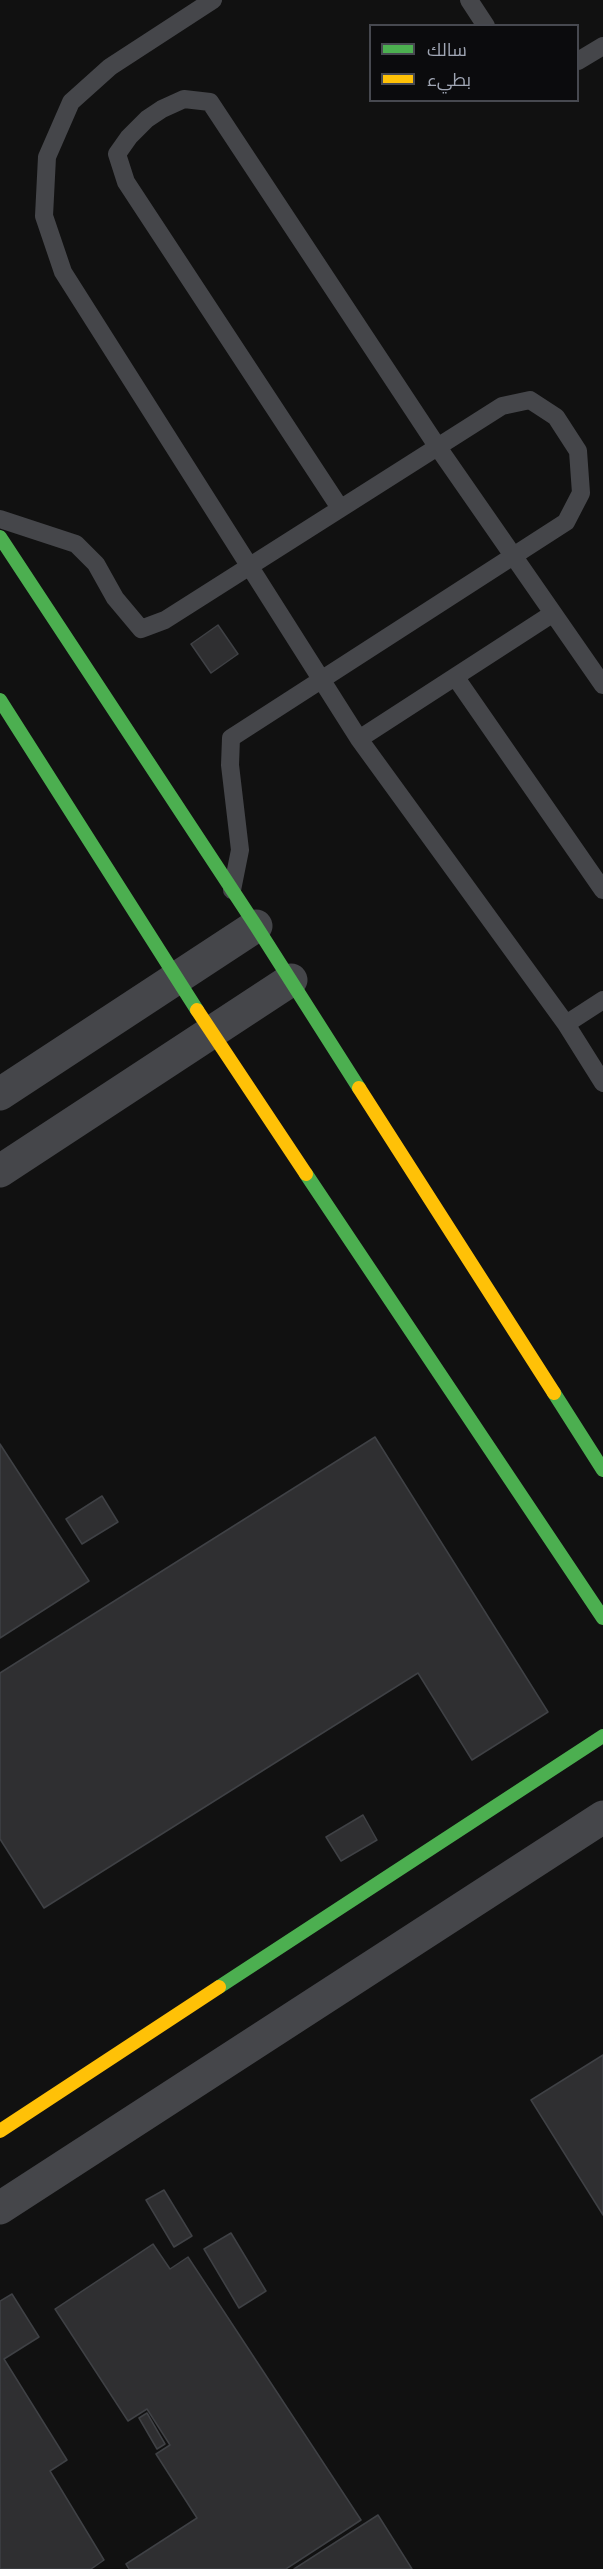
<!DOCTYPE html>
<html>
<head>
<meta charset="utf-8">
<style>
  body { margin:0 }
  #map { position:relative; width:603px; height:2569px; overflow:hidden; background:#111; font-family:Signika,Cairo,sans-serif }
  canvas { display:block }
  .legend { position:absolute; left:369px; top:24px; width:210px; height:78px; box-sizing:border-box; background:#0b0b0d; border:2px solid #474950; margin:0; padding:8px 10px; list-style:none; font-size:18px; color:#a0a6b4 }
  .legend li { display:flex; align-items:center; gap:12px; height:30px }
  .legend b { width:30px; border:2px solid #474950 }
</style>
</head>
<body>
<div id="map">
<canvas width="603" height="2569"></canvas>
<ul class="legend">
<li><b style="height:8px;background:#4caf50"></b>سالك</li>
<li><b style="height:8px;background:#ffc107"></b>بطيء</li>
</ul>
</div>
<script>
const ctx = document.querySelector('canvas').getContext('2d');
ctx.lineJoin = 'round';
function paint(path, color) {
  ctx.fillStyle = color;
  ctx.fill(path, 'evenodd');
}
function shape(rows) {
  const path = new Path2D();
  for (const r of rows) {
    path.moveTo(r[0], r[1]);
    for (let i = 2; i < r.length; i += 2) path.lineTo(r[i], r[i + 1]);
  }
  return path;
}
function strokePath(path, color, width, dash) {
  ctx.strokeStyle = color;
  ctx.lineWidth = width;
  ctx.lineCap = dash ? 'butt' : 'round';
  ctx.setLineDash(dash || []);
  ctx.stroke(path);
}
const building = shape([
  [218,625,238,654,211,673,191,644,218,625],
  [375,1437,548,1712,472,1760,418,1673,44,1908,0,1839,0,1673,375,1437],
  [0,1444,89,1581,0,1638,0,1444],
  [102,1496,118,1522,82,1544,66,1519,102,1496],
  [363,1815,377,1840,341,1861,326,1837,363,1815],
  [603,2055,603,2215,531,2100,603,2055],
  [164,2190,192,2236,174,2247,146,2200,164,2190],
  [231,2233,266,2291,239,2308,204,2249,231,2233],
  [153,2244,170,2269,188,2257,361,2520,286,2569,129,2569,126,2564,197,2518,156,2454,170,2445,147,2409,128,2421,55,2309,153,2244],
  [12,2294,39,2337,4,2359,67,2460,50,2471,104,2560,91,2569,0,2569,0,2301,12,2294],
  [147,2413,165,2444,157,2449,139,2418,147,2413],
  [378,2515,412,2569,294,2569,378,2515]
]);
const lane = shape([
  [213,0,110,67,71,102,47,157,44,216,63,272,359,739,566,1024],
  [469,0,486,26],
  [578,61,603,46],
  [340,508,126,182,117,154,129,137,147,119,162,109,184,99,210,102,437,446,603,685],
  [0,519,76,544,96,564,115,598,141,629,165,620,502,406,530,400,556,417,578,451,581,493,566,522,231,738,230,765,240,850,232,890],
  [456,678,603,890],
  [359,739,552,614],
  [603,1000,566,1024,603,1083]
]);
const street = shape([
  [0,1094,256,926],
  [0,1171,291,980],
  [0,2208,603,1817]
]);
const fast = shape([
  [0,537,256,926,359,1088],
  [0,700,197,1010],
  [306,1174,603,1618],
  [554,1393,603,1470],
  [219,1987,603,1736]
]);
const slow = shape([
  [197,1010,306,1174],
  [359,1088,554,1393],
  [0,2131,219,1987]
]);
paint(building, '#2f2f31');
strokePath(building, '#3f4145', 1.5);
strokePath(lane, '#45464a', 18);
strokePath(street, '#45464a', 33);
strokePath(fast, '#4caf50', 14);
strokePath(slow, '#ffc107', 14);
</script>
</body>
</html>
